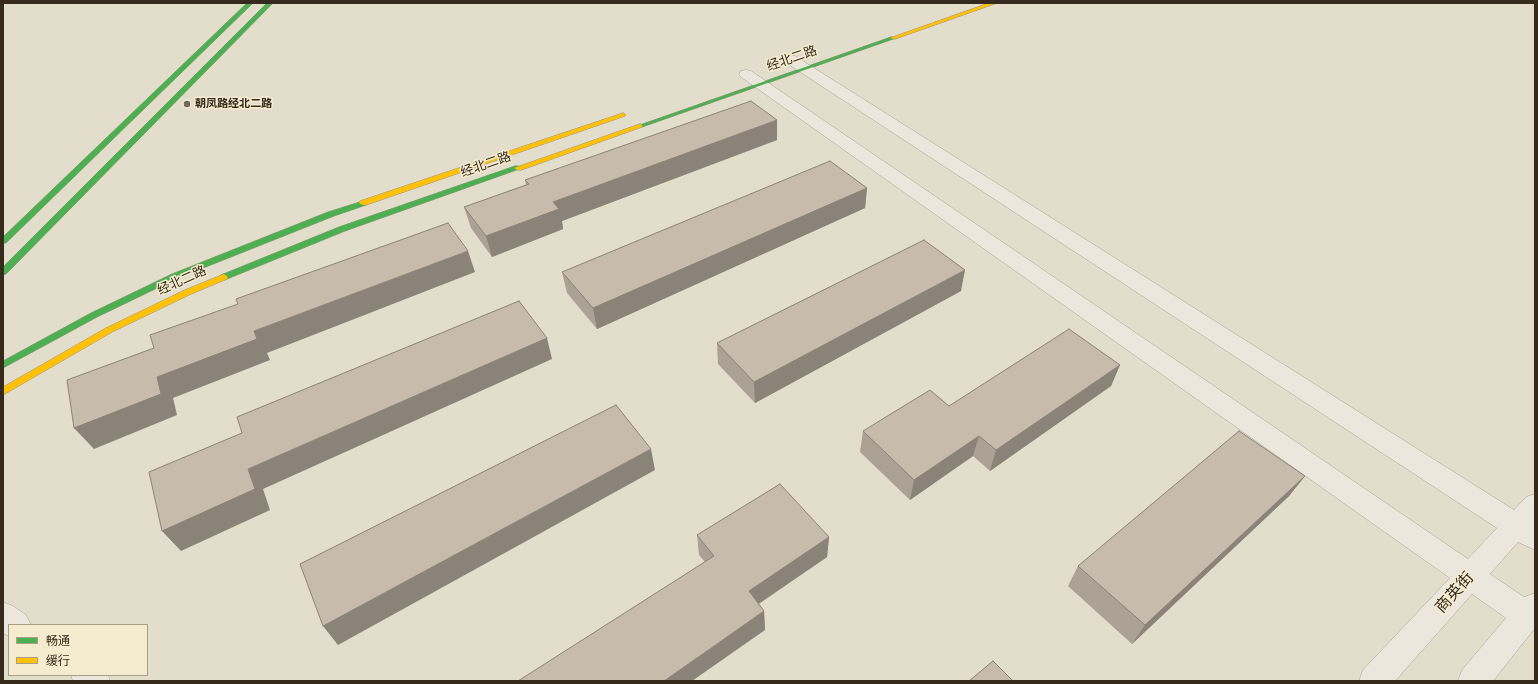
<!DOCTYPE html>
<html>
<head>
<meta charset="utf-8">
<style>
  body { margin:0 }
  #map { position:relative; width:1538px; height:684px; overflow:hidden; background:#e3ddcb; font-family:"Times New Roman","Noto Sans SC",serif }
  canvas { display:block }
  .frame { position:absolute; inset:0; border:4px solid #362a1d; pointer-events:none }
  .legend { position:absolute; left:8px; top:624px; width:140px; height:52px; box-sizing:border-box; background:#f5ecd0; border:1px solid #a99e88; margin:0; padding:5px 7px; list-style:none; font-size:12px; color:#362a1d }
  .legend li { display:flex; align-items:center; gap:8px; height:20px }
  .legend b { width:20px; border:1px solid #a99e88 }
</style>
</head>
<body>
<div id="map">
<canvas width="1538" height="684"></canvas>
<div class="frame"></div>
<ul class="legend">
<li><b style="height:5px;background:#4caf50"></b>畅通</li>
<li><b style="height:5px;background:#ffc107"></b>缓行</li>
</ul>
</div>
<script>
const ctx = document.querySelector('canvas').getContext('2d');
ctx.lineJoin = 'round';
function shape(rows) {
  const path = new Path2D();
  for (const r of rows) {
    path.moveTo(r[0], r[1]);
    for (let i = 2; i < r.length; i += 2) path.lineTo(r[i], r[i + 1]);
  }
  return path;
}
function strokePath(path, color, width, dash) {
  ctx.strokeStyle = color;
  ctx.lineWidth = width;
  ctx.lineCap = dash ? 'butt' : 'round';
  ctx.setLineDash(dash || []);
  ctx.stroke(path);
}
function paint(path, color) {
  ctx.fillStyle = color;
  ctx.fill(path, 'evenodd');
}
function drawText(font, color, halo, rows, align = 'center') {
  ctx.font = font + ' "Times New Roman","Noto Sans SC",serif';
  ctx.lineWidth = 3;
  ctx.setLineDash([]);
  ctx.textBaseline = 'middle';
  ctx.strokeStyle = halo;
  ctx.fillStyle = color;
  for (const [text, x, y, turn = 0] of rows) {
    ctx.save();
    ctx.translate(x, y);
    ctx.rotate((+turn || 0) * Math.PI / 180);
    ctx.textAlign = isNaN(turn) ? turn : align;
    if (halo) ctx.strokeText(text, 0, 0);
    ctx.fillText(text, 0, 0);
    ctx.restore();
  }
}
const street = shape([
  [790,55,795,56,1514,510,1526,497,1535,494,1535,550,1518,542,1490,574,1524,597,1535,593,1535,628,1493,681,1458,681,1462,670,1506,618,1472,594,1395,681,1359,681,1363,670,1450,578,741,77,739,74,741,71,746,70,751,71,1468,559,1497,528,785,62,783,59,785,56,790,55],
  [3,602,13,606,26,615,31,625,9,625,9,636,3,633,3,602],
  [71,675,108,675,110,681,73,681,71,675]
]);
const fast = shape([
  [247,3,252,4,6,243,3,243,3,237,247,3],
  [267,3,273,3,6,274,3,275,3,267,267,3],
  [891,37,896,38,642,127,638,127,637,126,891,37],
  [515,166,518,166,522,168,345,231,227,279,224,280,220,277,221,275,339,227,515,166],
  [363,201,367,203,366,205,334,216,178,278,97,317,3,368,3,361,91,313,172,274,328,212,363,201]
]);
const slow = shape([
  [989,3,997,3,895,39,890,38,989,3],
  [623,113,626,115,625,116,366,205,363,205,359,203,360,201,623,113],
  [640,124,642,125,642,127,521,170,518,170,514,168,640,124],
  [224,274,228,277,227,279,191,294,112,332,3,395,3,387,106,328,185,290,224,274]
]);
const wall = shape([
  [777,120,777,140,562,221,563,229,492,257,471,228,464,207,526,185,525,180],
  [867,188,865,208,597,329,567,293,562,272],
  [961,291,755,403,718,364,717,343],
  [1120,365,1111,386,990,471,973,456,910,500,860,452,863,431,949,406],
  [1305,476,1289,496,1132,644,1068,586,1078,566],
  [697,535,829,537,827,557,759,604,764,611,765,630,699,555]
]);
const shadedWall = shape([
  [777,120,777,140,562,221,563,229,492,257,486,236,553,202],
  [867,188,865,208,597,329,593,308],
  [468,251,475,272,267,353,270,360,173,398,177,415,94,449,74,428,157,377,254,331],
  [965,270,961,291,755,403,754,382],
  [547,338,552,359,263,489,270,510,181,551,162,531,248,469],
  [1120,365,1111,386,990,471,996,450],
  [979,436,973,456,910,500,914,480],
  [651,449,655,470,338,645,323,626],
  [1305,476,1289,496,1132,644,1145,625],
  [829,537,827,557,749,610,749,591],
  [764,611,765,630,692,681,664,681]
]);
const building = shape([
  [751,101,777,120,553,202,559,209,486,236,464,207,529,184,525,180,751,101],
  [830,161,867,188,593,308,562,272,830,161],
  [448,223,468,251,254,331,257,339,157,377,161,394,74,428,67,380,154,348,150,335,238,304,236,299,448,223],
  [924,240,965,270,754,382,717,343,924,240],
  [519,301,547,338,248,469,255,489,162,531,149,472,242,433,237,417,519,301],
  [1069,329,1120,365,996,450,979,436,914,480,863,431,930,390,949,406,1069,329],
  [616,405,651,449,323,626,300,564,616,405],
  [1239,431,1305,476,1145,625,1078,566,1239,431],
  [780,484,829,537,749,591,764,611,664,681,518,681,714,556,697,535,780,484],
  [993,661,1013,681,969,681,993,661]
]);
const markers = [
  [187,104,4,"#73695a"]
];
const farPoinames = [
  ["朝凤路经北二路",195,104]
];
const streetNames = [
  ["经北二路",792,59,-19],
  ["经北二路",486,165,-19],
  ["经北二路",182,281,-24]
];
const nearStreetnames = [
  ["商英街",1455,593,-48]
];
strokePath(street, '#a8a295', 1);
strokePath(fast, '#989184', 1);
strokePath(slow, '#989184', 1);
paint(street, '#ebe7dd');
paint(fast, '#4caf50');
paint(slow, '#ffc107');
paint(wall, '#aba194');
paint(shadedWall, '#8b8378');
paint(building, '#c7bbac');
strokePath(building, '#8b8378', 1);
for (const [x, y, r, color] of markers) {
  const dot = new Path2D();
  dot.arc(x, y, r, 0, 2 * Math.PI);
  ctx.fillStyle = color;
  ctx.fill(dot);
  strokePath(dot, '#f5ecd0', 1.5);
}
drawText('bold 11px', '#362a1d', '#f5ecd0', farPoinames, 'left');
drawText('13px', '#362a1d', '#f5ecd0', streetNames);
drawText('16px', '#362a1d', '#f5ecd0', nearStreetnames);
</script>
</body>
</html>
